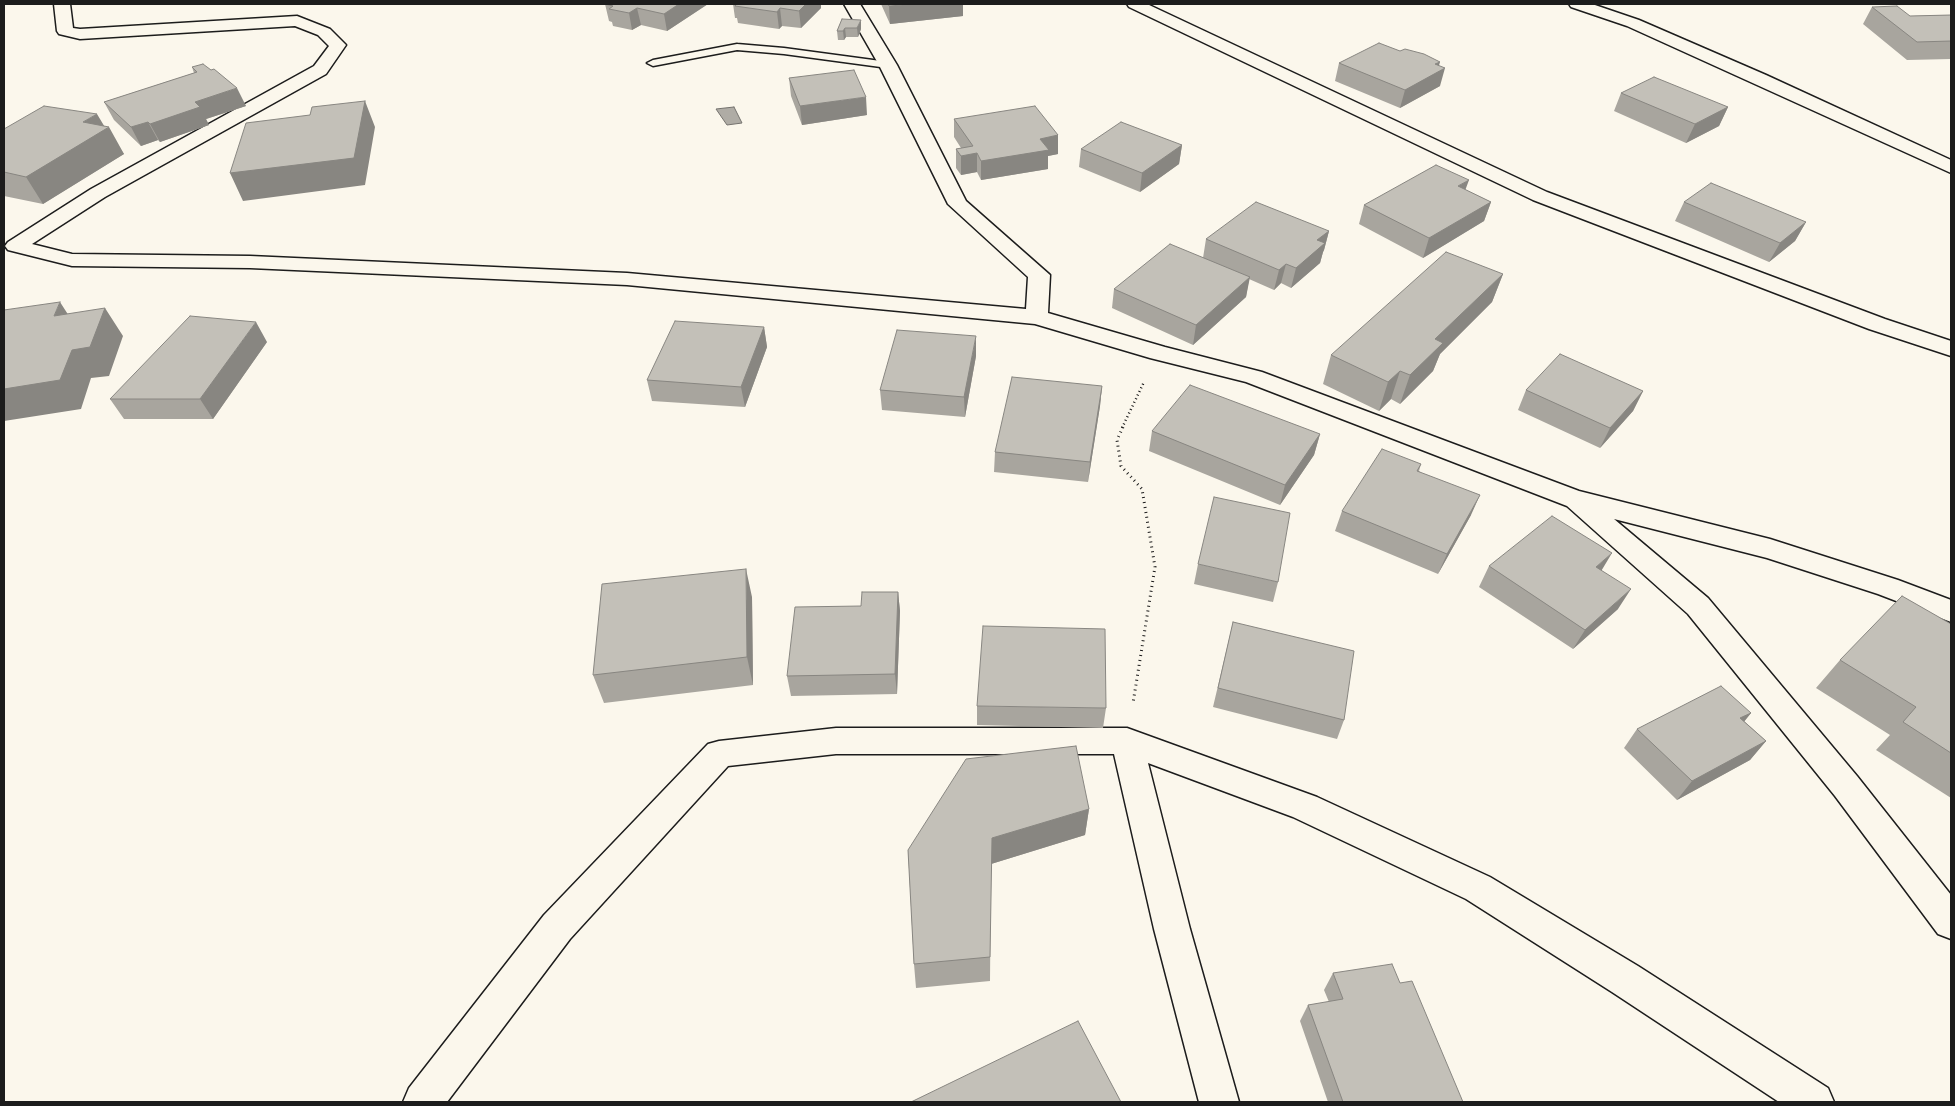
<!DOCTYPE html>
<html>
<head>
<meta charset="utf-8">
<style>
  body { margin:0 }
  #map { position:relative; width:1955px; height:1106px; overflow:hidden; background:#fbf7ec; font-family:Mali,sans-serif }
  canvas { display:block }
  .frame { position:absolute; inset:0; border:5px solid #1c1c1c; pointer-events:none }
</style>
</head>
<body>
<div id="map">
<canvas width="1955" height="1106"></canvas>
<div class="frame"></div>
</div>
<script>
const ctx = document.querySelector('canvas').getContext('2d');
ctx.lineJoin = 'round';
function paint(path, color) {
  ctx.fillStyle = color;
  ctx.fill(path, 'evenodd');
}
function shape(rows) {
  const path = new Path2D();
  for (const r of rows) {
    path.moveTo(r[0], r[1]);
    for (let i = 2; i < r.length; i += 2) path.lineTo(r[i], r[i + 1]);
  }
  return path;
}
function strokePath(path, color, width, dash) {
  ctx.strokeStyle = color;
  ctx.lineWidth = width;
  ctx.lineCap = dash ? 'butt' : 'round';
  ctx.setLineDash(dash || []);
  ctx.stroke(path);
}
const water = shape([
  [734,107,742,123,727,125,716,109,734,107]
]);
const pathFar1 = shape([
  [1122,428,1144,382]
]);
const path = shape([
  [1123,427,1117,440,1121,466,1142,489,1155,567,1133,703]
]);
const lane = shape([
  [737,44,784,48,888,62,894,65,888,68,784,54,737,50,653,66,647,63,653,60,737,44]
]);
const street = shape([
  [54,4,70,4,73,28,80,29,297,16,330,29,346,45,326,74,105,197,32,244,72,254,250,256,627,273,1026,309,1028,277,948,204,879,65,844,4,860,4,897,65,966,201,1050,275,1048,313,1165,347,1262,372,1579,491,1770,539,1898,580,1951,600,1951,622,1878,594,1767,558,1614,519,1708,598,1857,776,1951,895,1951,939,1938,934,1835,796,1688,614,1567,506,1246,382,1150,358,1035,324,627,285,250,268,72,266,8,250,5,246,8,242,91,189,314,66,329,46,318,35,295,26,80,39,59,34,57,31,54,4],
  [1127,4,1147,4,1547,192,1885,319,1951,341,1951,356,1869,329,1533,200,1129,7,1127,4],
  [1569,4,1592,4,1639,20,1766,75,1951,160,1951,173,1627,26,1571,7,1569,4],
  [836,728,1127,728,1317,797,1490,877,1638,966,1828,1088,1834,1102,1779,1102,1612,992,1466,899,1293,817,1148,763,1190,929,1239,1102,1199,1102,1154,929,1114,754,836,754,728,766,570,939,447,1102,403,1102,409,1088,544,915,708,744,719,741,836,728]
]);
const wall = shape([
  [605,4,708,4,667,31,641,25,632,30,613,26,612,22,609,21],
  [733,4,821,4,821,8,801,28,782,26,779,29,738,23,737,18,735,18],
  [881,4,963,4,963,16,890,24],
  [1872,7,1910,16,1951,15,1951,59,1907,60,1863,24],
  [842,19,861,29,858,37,846,37,844,40,838,40,837,31],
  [1339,63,1439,66,1440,86,1400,108,1335,81],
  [192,67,246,106,206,119,209,125,160,142,158,140,141,146,114,120,104,102,194,73],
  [789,78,867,115,802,125,791,96],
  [1621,93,1728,107,1719,126,1686,143,1614,111],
  [954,119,1058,135,1058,154,1048,156,1048,169,981,180,977,172,961,175,956,168,956,149,961,148,954,137],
  [104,126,124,154,43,204,4,196,4,129],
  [1182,145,1179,164,1140,192,1079,167,1081,149],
  [1466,190,1491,202,1484,221,1423,258,1359,224,1364,205],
  [1684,202,1806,222,1795,241,1769,262,1675,221],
  [1329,231,1324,250,1323,252,1320,263,1291,288,1281,283,1274,290,1249,279,1246,297,1193,345,1112,308,1114,289,1203,258,1206,239],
  [1503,274,1492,302,1440,354,1433,371,1400,404,1391,399,1379,411,1323,384,1331,355],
  [764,327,767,347,745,407,652,401,647,380],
  [267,342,213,419,124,419,110,399],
  [976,356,965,417,882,410,880,390],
  [1102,386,1100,406,1088,482,994,472,995,452],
  [1526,390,1643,391,1633,411,1600,448,1518,410],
  [1152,431,1320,434,1314,455,1280,505,1149,451],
  [1421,464,1419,471,1471,515,1438,574,1335,531,1342,511],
  [1198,564,1278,582,1273,602,1194,584],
  [1489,566,1602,571,1618,609,1573,649,1479,587],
  [898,592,900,611,897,694,791,696,787,676,861,606],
  [752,597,753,685,604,703,593,675],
  [1233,622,1344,720,1337,739,1213,707],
  [1951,624,1951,798,1876,750,1890,735,1816,688,1840,660],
  [977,706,1106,708,1103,728,977,725],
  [1751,713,1744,721,1766,741,1750,760,1677,800,1624,748,1637,729],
  [1089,809,1085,835,991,864,990,981,916,988,914,964,908,850],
  [1333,973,1400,983,1463,1102,1328,1102,1300,1021,1308,1005,1329,1002,1324,990]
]);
const shadedWall = shape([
  [679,4,708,4,667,31,664,14],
  [806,4,821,4,821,8,801,28,799,11],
  [916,4,963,4,963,16,890,24,889,6],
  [637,8,641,25,632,30,629,13],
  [780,8,782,26,779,29,777,12],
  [861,20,861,29,858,37,857,28],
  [845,28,846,37,844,40,843,31],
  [1440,62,1437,72,1445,68,1440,86,1400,108,1405,90,1435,64],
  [237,88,246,106,206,119,209,125,160,142,150,124,195,102],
  [866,97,867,115,802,125,800,106],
  [365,101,375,127,365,185,243,201,230,173],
  [1728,107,1719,126,1686,143,1695,124],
  [97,114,106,129,109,127,124,154,43,204,26,177,83,122],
  [148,122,158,140,141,146,131,127],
  [1058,135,1058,154,1048,156,1048,169,981,180,981,161,1040,139],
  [1182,145,1179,164,1140,192,1142,173],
  [977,153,977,172,961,175,961,156],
  [1469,180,1462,199,1458,186],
  [1491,202,1484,221,1423,258,1429,238],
  [1806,222,1795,241,1769,262,1780,243],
  [1329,231,1324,250,1323,252,1320,263,1291,288,1296,268,1317,240],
  [1286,264,1281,283,1274,290,1279,270],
  [1503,274,1492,302,1440,354,1433,371,1400,404,1410,375,1435,339],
  [1250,277,1246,297,1193,345,1196,325],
  [60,302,78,330,54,316],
  [105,308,123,336,109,376,91,378,81,409,4,421,4,389,72,350],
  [256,322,267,342,213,419,200,399],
  [764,327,767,347,745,407,741,387],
  [976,336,976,356,965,417,964,397],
  [1400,371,1391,399,1379,411,1388,382],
  [1102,386,1100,406,1088,482,1090,462],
  [1643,391,1633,411,1600,448,1610,428],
  [1320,434,1314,455,1280,505,1285,485],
  [1480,495,1471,515,1438,574,1447,554],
  [1612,553,1600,573,1596,567],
  [746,569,752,597,753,685,747,657],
  [1631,589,1618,609,1573,649,1585,630],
  [898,592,900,611,897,694,895,674],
  [1751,713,1736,732,1740,718],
  [1766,741,1750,760,1677,800,1692,781],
  [1089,809,1085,835,991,864,992,838]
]);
const building = shape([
  [605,4,679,4,664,14,637,8,629,13,609,9,613,6,605,4],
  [737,4,806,4,799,11,780,8,777,12,735,6,737,4],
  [888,4,916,4,889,6,888,4],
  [1897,6,1910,16,1951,15,1951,41,1917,42,1872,7,1897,6],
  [842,19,861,20,857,28,845,28,843,31,837,31,842,19],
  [1379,43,1400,51,1405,49,1424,54,1440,62,1435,64,1445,68,1405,90,1339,63,1379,43],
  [203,64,211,70,214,69,237,88,195,102,200,107,150,124,148,122,131,127,104,102,197,72,192,67,203,64],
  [854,70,866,97,800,106,789,78,854,70],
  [1654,77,1728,107,1695,124,1621,93,1654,77],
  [365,101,354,158,230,173,246,123,310,115,312,107,365,101],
  [44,106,97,114,83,122,109,127,26,177,4,172,4,129,44,106],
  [1035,106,1058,135,1040,139,1049,150,981,161,977,153,961,156,956,149,973,146,954,119,1035,106],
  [1121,122,1182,145,1142,173,1081,149,1121,122],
  [1436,165,1469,180,1458,186,1491,202,1429,238,1364,205,1436,165],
  [1711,183,1806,222,1780,243,1684,202,1711,183],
  [1256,202,1329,231,1317,240,1325,243,1296,268,1286,264,1279,270,1206,239,1256,202],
  [1170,244,1250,277,1196,325,1114,289,1170,244],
  [1446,252,1503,274,1435,339,1443,343,1410,375,1400,371,1388,382,1331,355,1446,252],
  [60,302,54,316,105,308,90,347,72,350,60,380,4,389,4,310,60,302],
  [190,316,256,322,200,399,110,399,190,316],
  [675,321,764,327,741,387,647,380,675,321],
  [897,330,976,336,964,397,880,390,897,330],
  [1560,354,1643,391,1610,428,1526,390,1560,354],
  [1012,377,1102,386,1090,462,995,452,1012,377],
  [1190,385,1320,434,1285,485,1152,431,1190,385],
  [1382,449,1421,464,1417,471,1480,495,1447,554,1342,511,1382,449],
  [1214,497,1290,513,1278,582,1198,564,1214,497],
  [1552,516,1612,553,1596,567,1631,589,1585,630,1489,566,1552,516],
  [746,569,747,657,593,675,602,584,746,569],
  [862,592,898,592,895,674,787,676,795,607,861,606,862,592],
  [1902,596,1951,624,1951,753,1903,722,1916,707,1840,660,1902,596],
  [1233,622,1354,651,1344,720,1218,688,1233,622],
  [983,626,1105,629,1106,708,977,706,983,626],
  [1721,686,1751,713,1740,718,1766,741,1692,781,1637,729,1721,686],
  [1076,746,1089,809,992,838,990,957,914,964,908,850,966,759,1076,746],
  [1392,964,1400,983,1412,981,1463,1102,1343,1102,1308,1005,1343,999,1333,973,1392,964],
  [1078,1021,1121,1102,911,1102,1078,1021]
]);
paint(water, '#afaca5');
strokePath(water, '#74726e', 1);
strokePath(lane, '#1c1c1c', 3);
strokePath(street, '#1c1c1c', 3);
strokePath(pathFar1, '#1c1c1c', 2.5, [1, 3]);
strokePath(path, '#1c1c1c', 3, [1, 4]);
paint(lane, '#fbf7ec');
paint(street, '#fbf7ec');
paint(wall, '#a8a59e');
paint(shadedWall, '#888681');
paint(building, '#c3c0b8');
strokePath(building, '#888681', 1);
</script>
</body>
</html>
